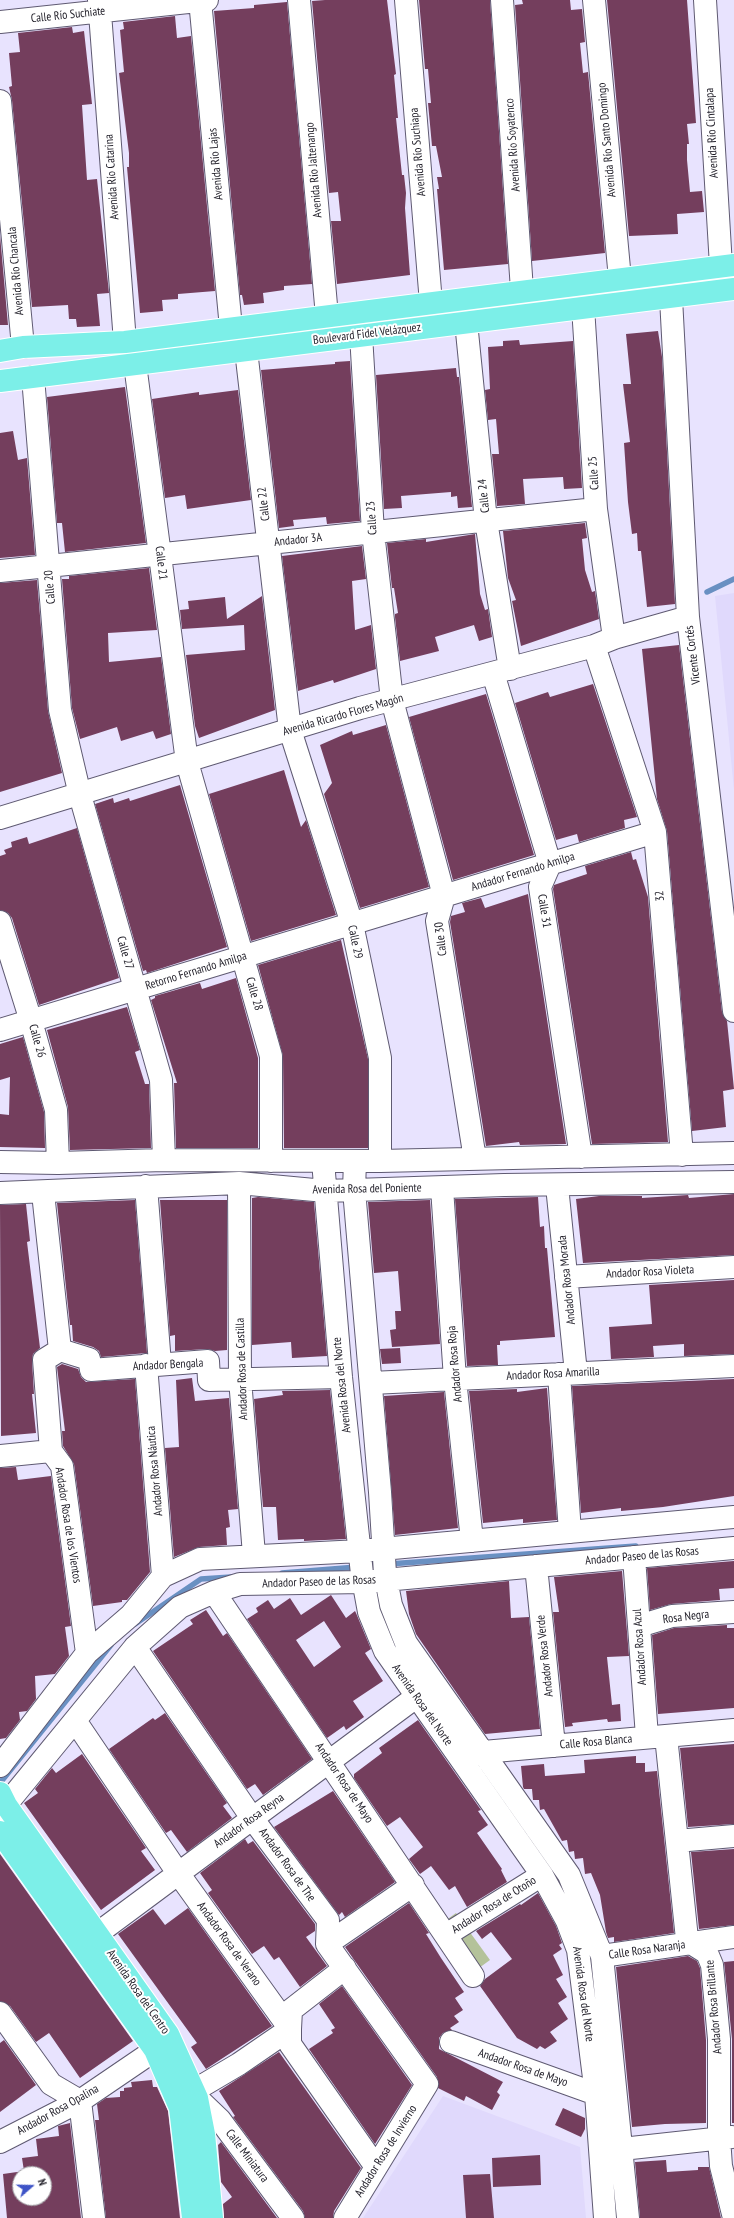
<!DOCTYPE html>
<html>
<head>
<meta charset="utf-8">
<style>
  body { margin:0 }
  #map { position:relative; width:734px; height:2218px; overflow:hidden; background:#e8e3fe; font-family:"PT Sans Narrow",sans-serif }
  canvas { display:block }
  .north { position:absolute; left:12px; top:2166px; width:40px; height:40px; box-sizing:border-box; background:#fff; border:1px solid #a5a5a9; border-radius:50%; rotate:70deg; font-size:11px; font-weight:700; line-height:16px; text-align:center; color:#1f1d27 }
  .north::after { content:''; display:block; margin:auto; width:14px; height:18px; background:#3e54c7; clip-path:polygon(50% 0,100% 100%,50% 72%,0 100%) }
</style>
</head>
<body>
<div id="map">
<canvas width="734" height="2218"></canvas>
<div class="north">N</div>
</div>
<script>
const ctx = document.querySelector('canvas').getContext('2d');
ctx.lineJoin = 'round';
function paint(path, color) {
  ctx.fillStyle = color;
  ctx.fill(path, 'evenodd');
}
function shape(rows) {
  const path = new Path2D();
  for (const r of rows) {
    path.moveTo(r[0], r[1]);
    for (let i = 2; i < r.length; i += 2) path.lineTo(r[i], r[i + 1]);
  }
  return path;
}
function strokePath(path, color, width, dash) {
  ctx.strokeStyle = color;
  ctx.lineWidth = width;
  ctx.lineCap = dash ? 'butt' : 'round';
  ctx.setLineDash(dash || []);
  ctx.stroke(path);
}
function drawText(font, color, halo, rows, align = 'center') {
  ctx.font = font + ' "PT Sans Narrow",sans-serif';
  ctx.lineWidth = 4;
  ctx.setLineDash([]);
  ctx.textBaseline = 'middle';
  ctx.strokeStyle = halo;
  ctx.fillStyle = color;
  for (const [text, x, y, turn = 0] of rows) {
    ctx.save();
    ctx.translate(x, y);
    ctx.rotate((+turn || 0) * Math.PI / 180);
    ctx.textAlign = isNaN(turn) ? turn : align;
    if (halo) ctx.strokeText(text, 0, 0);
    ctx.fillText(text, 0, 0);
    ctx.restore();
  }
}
const built = shape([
  [734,593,734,790,715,596],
  [443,2096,580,2147,586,2218,363,2218]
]);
const green = shape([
  [456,1913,490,1960,468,1976,434,1929]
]);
const stream = shape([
  [707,592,734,579],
  [389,1564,636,1546],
  [282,1573,357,1567],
  [135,1624,201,1579,231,1577],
  [0,1783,111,1645]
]);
const building = shape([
  [325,0,387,0,396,74,394,75,398,118,396,118,402,175,404,175,406,193,405,208,410,275,337,284,331,221,341,221,338,192,329,193,312,1],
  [419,0,490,0,508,264,444,270,437,189,439,189,437,177,442,177,436,146,432,146,428,103,431,103,428,69,425,69],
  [522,0,570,0,571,10,582,9,585,42,580,43,583,73,588,72,605,253,532,261,515,5,523,4],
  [607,0,687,0,696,123,687,124,689,144,687,144,687,160,690,192,702,191,704,212,677,214,678,234,629,236],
  [287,2,312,284,284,286,284,290,263,293,264,303,244,305,242,295,240,295,214,11,254,8,254,5],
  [175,16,177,38,191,36,215,291,178,294,178,299,162,300,163,311,140,313,127,167,129,167,129,153,119,73,124,72,120,30,124,29,123,22],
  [72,27,73,33,84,31,92,104,82,105,87,180,97,179,109,293,97,294,100,326,77,327,76,319,69,319,68,305,32,307,12,100,9,87,12,86,9,53,20,52,18,33],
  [0,235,8,325,0,325],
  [658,331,662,357,675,604,647,607,641,551,638,551,637,533,632,534,628,502,624,443,630,442,623,384,631,384,626,334],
  [519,340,520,345,573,341,582,488,564,489,563,477,523,479,525,504,497,506,492,454,499,454,496,419,488,420,485,390,490,389,488,347,503,346,503,341],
  [350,361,360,521,327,524,326,517,293,520,294,526,279,528,261,370,335,364,335,362],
  [456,368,457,377,459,377,472,507,458,508,457,496,451,497,451,492,401,496,402,508,384,509,376,375],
  [125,387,146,543,65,552,62,523,57,523,47,397],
  [238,390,251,500,187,509,185,495,165,498,152,399,199,392,199,395],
  [13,431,18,460,27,458,35,555,0,558,0,433],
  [585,523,587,538,582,539,585,570,592,592,595,591,599,619,521,646,512,601,516,600,508,578,503,531],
  [475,534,480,594,485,610,488,609,492,637,479,641,474,625,435,637,439,651,400,661,395,617,395,614,398,613,394,588,392,588,387,543,426,539,426,542],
  [362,546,366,579,352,581,355,630,371,625,376,669,334,683,333,680,298,691,282,556],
  [149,568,157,630,108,633,109,662,161,657,171,734,156,739,153,731,121,741,117,727,80,739,72,708,62,579,69,579,69,576],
  [37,580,48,711,62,773,0,792,0,583],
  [262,596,275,710,199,738,195,726,186,655,245,650,244,625,182,629,180,610,189,609,188,601,225,597,227,619],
  [679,645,722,1012,727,1021,734,1089,723,1091,726,1127,692,1131,667,831,657,799,642,649],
  [593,684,637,817,624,820,625,828,579,842,577,834,556,840,515,703,548,692,550,697],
  [486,694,534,855,453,880,409,717],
  [386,725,429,887,360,908,324,794,332,783,320,745,352,731,353,735],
  [284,770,301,827,306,820,336,915,251,941,209,794],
  [180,785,227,947,147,973,146,970,143,971,95,804,113,798,114,803,129,798,130,801],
  [77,828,119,978,39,1005,12,918,8,913,0,910,0,856,6,854,4,850,12,847,11,842,27,837,29,844],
  [631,852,633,860,636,859,648,897,668,1142,592,1144,553,889,554,885,587,874,585,866],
  [528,894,566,1144,520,1145,519,1142,486,1146,450,922,451,916,465,912,462,903,481,898,485,908],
  [341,940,368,1059,368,1148,284,1148,283,1056,258,965],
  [236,978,258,1058,258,1148,176,1148,174,1083,177,1083,151,1000,155,998,155,996,200,983,202,989],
  [127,1007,140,1050,135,1052,145,1084,149,1084,151,1148,70,1150,68,1107,47,1030],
  [23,1037,44,1112,45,1148,0,1147,0,1114,9,1115,10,1077,0,1080,0,1044],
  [734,1194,734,1255,583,1263,576,1199,599,1196,642,1196,642,1198,688,1195,689,1198],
  [258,1197,314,1202,327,1356,292,1358,291,1342,252,1345,252,1198],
  [538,1197,540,1227,544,1226,545,1248,547,1248,555,1337,500,1341,500,1345,497,1345,498,1365,467,1366,455,1199],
  [135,1200,147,1353,101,1357,99,1351,93,1347,73,1341,72,1325,70,1325,57,1203],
  [160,1200,227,1200,227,1350,215,1351,207,1349,175,1351,175,1335,170,1336],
  [430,1200,440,1344,392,1347,390,1330,396,1329,395,1311,401,1311,398,1271,374,1273,368,1202],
  [26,1204,30,1241,27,1242,40,1348,33,1354,32,1361,34,1394,32,1394,36,1433,1,1436,0,1205],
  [734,1280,734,1354,684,1356,684,1344,653,1346,654,1357,611,1359,609,1327,652,1324,649,1285],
  [400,1348,401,1363,382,1364,380,1349],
  [62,1364,78,1369,81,1377,86,1382,135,1379,150,1572,127,1600,122,1600,122,1602,93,1606,74,1464,63,1446,62,1431,65,1431,57,1367],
  [192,1378,195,1401,229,1398,238,1509,228,1510,230,1527,226,1528,227,1545,199,1547,174,1557,165,1448,179,1447,176,1380],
  [734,1379,734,1496,663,1507,621,1511,621,1508,581,1513,572,1386],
  [547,1388,557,1520,523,1523,523,1519,483,1523,469,1391,517,1389,517,1392],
  [330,1390,346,1539,304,1541,304,1539,278,1540,276,1507,263,1507,254,1399,283,1395,282,1391],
  [444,1392,458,1528,395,1535,384,1396],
  [16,1467,18,1480,51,1476,71,1626,65,1627,69,1656,55,1674,35,1676,36,1699,27,1711,19,1712,20,1720,6,1738,0,1739,0,1468],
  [734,1561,734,1588,719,1589,720,1600,671,1604,650,1610,647,1568],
  [622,1571,629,1656,607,1657,612,1705,620,1704,621,1721,608,1722,607,1719,572,1723,573,1726,565,1727,553,1612,559,1612,554,1577],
  [509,1581,511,1618,529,1617,540,1729,485,1734,416,1634,409,1614,406,1591],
  [331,1595,346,1618,355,1611,356,1613,371,1649,365,1653,383,1681,353,1701,364,1717,346,1730,344,1726,327,1738,247,1619,258,1612,256,1608,268,1600,274,1609,290,1598,301,1615],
  [324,1621,341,1647,314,1667,296,1640],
  [206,1610,223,1636,227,1633,312,1759,263,1795,255,1784,247,1789,153,1651,193,1624,190,1620],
  [727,1625,727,1628,734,1628,734,1708,658,1714,652,1635,674,1628],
  [165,1713,227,1803,223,1806,232,1818,187,1852,171,1830,166,1833,109,1749,153,1718,155,1720],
  [418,1720,481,1810,478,1811,488,1825,477,1833,502,1869,501,1870,507,1882,467,1907,455,1886,449,1890,431,1866,420,1874,409,1859,423,1847,400,1817,387,1826,354,1778,354,1774,382,1753,379,1748],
  [734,1744,734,1824,688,1827,680,1748],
  [82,1754,146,1848,141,1851,155,1870,101,1910,24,1803,38,1793,35,1789,52,1768,56,1773],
  [636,1756,636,1763,645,1763,645,1772,657,1771,674,1933,614,1942,614,1937,608,1938,606,1932,600,1895,591,1873,585,1874,583,1858,575,1859,574,1851,569,1852,567,1840,562,1841,544,1809,540,1810,539,1800,533,1800,532,1789,524,1789,523,1787,521,1766,544,1764,545,1776,585,1773,584,1760],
  [333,1791,395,1882,345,1917,342,1912,339,1915,274,1827],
  [245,1839,248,1844,253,1841,315,1924,315,1931,306,1937,327,1966,300,1987,279,1957,274,1960,264,1946,252,1954,208,1893,212,1890,200,1873],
  [734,1849,734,1925,699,1929,691,1852],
  [0,1854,133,2041,80,2078,49,2033,36,2042,10,2006,0,2001],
  [538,1893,556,1926,562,1943,559,1945,562,1949,553,1955,563,1975,556,1979,567,1997,558,2003,568,2019,550,2032,557,2041,545,2049,540,2046,537,2049,517,2038,480,1986,485,1979,512,1959,491,1932,482,1939,476,1931,520,1904,521,1905],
  [409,1903,429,1933,426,1934,441,1958,464,1992,455,1998,463,2010,454,2016,459,2022,450,2028,452,2030,443,2033,439,2038,439,2049,503,2082,497,2092,500,2095,492,2110,466,2096,464,2101,438,2088,437,2077,345,1947],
  [188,1908,272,2026,206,2069,191,2047,197,2043,118,1934,153,1909,165,1925],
  [688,1956,697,1961,700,1968,706,2040,706,2123,665,2124,632,2127,616,1967],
  [734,1961,734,2123,732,2123,732,2039,724,1962],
  [342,1986,412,2085,375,2144,309,2049,333,2033,331,2030,335,2028,319,2004],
  [4,2040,36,2085,0,2112,0,2043],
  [279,2052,361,2168,334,2211,333,2218,305,2218,303,2211,233,2117,235,2116,219,2091],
  [152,2080,153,2087,157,2087,168,2111,180,2218,106,2218,95,2120,99,2120,97,2104,106,2098,120,2097,120,2091,124,2091,124,2088,132,2087,131,2082],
  [563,2108,585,2118,585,2129,581,2137,555,2125],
  [70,2123,81,2218,7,2218,3,2174,24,2171,22,2158,38,2156,36,2139,59,2136,58,2126],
  [20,2174,44,2174,44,2198,20,2198],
  [221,2142,277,2218,224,2218,223,2204,232,2197,221,2182,218,2145],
  [540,2155,541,2185,493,2187,492,2158],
  [666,2160,667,2172,698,2170,698,2167,709,2167,721,2218,640,2218,635,2162],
  [490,2174,494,2218,466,2218,463,2175]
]);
const minor = shape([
  [99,0,125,342],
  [200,0,231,328],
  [299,0,329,339],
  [406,0,431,303],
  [502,0,522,290],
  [594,0,620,279],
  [705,0,721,266],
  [0,22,207,0],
  [0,101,23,347],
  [671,298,688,617,734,1011],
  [583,307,596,509,614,638],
  [466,322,486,521,510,669],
  [361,335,373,532,392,700,444,896,437,921,475,1159],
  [246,350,290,730,352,924,380,1058,380,1161],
  [135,364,187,762,271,1056,271,1161],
  [33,377,60,710,80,795,161,1080,164,1160],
  [0,571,596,509],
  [594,646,655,832,682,1155],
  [493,673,550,864,540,887,581,1157],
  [0,818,360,708,594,646,614,638,688,617],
  [0,922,31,1021,56,1110,58,1163],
  [0,1030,655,832],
  [323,1161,341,1377,362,1574,369,1612,385,1651,542,1875,567,1921,578,1950,596,2094,605,2218],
  [355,1161,354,1190,380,1492,385,1574,391,1605,406,1643,569,1875,602,1956,628,2218],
  [0,1162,58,1163,164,1160,380,1161,734,1153],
  [239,1183,240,1379,254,1555],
  [146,1186,160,1364],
  [557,1186,576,1373],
  [442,1188,455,1379,472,1541],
  [0,1193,239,1183,325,1191,504,1185,734,1182],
  [43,1193,60,1350],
  [566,1277,734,1267],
  [60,1350,44,1360,51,1451,62,1466,87,1653],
  [60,1350,89,1359,91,1370,208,1361,209,1380,341,1377],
  [146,1365,163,1576],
  [559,1374,570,1532],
  [371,1383,734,1366],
  [0,1456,51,1451],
  [634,1557,647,1737],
  [536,1566,554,1746],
  [214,1592,473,1976],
  [639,1626,672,1616,734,1612],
  [135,1647,252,1818,328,1920,327,1944,427,2084,345,2218],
  [76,1722,178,1873,290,2029,290,2044,376,2167],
  [666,1736,687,1939,691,1943,707,1953,712,1965,719,2039,719,2138,721,2166,734,2218],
  [472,1753,734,1730],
  [0,1766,87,1653,131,1615,163,1576,200,1559,360,1551,734,1517],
  [0,1812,135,1647,180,1607,214,1592,240,1584,363,1582,734,1548],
  [677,1841,734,1836],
  [446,1935,542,1875],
  [327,1944,413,1885],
  [82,1945,416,1697],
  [602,1956,734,1937],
  [0,2013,51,2084,80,2101,94,2218],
  [451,2042,596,2094],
  [195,2090,239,2064,290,2029,291,2010,345,1968],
  [197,2098,220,2120,293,2218],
  [0,2142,80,2101,155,2050],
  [622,2149,732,2137]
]);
const major = shape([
  [0,351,23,347,125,342,734,265],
  [0,381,734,289],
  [0,1793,6,1805,168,2034,197,2098,204,2134,212,2218],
  [0,1832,155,2050,180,2108,193,2218]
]);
const streetNames = [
  ["Calle Río Suchiate",68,15,-6],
  ["Avenida Río Cintalapa",712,133,-93],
  ["Avenida Río Santo Domingo",607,140,-95],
  ["Avenida Río Soyatenco",513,145,-94],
  ["Avenida Río Suchiapa",418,152,-95],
  ["Avenida Río Lajas",216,164,-95],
  ["Avenida Río Jaltenango",314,170,-95],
  ["Avenida Río Catarina",112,177,-94],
  ["Avenida Río Chancala",16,271,-95],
  ["Boulevard Fidel Velázquez",367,334,-7],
  ["Calle 25",594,473,-94],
  ["Calle 24",484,496,-96],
  ["Calle 22",264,504,-97],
  ["Calle 23",372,518,-94],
  ["Andador 3A",298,540,-6],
  ["Calle 21",161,563,83],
  ["Calle 20",50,587,-95],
  ["Vicente Cortés",693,655,-97],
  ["Avenida Ricardo Flores Magón",343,715,-16],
  ["Andador Fernando Amilpa",523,872,-17],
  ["32",660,896,-95],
  ["Calle 31",544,911,81],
  ["Calle 30",441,939,-97],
  ["Calle 29",355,942,78],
  ["Calle 27",125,953,74],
  ["Retorno Fernando Amilpa",196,971,-17],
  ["Calle 28",254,994,74],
  ["Calle 26",37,1041,74],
  ["Avenida Rosa del Poniente",367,1189,-1],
  ["Andador Rosa Violeta",650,1272,-3],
  ["Andador Rosa Morada",567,1280,-96],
  ["Andador Rosa Roja",455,1364,-95],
  ["Andador Bengala",168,1365,-3],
  ["Andador Rosa de Castilla",242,1369,-92],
  ["Andador Rosa Amarilla",553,1374,-3],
  ["Avenida Rosa del Norte",342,1385,-96],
  ["Andador Rosa Náutica",155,1471,-95],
  ["Andador Rosa de los Vientos",68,1525,81],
  ["Andador Paseo de las Rosas",642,1556,-5],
  ["Andador Paseo de las Rosas",319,1582,-2],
  ["Rosa Negra",686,1617,-7],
  ["Andador Rosa Azul",640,1647,-94],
  ["Andador Rosa Verde",545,1656,-96],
  ["Avenida Rosa del Norte",422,1705,55],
  ["Calle Rosa Blanca",596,1742,-5],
  ["Andador Rosa de Mayo",344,1783,56],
  ["Andador Rosa Reyna",249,1821,-36],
  ["Andador Rosa de The",287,1865,54],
  ["Andador Rosa de Otoño",494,1905,-32],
  ["Andador Rosa de Verano",229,1944,54],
  ["Calle Rosa Naranja",647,1950,-8],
  ["Avenida Rosa del Centro",138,1992,55],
  ["Avenida Rosa del Norte",583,1994,82],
  ["Andador Rosa Brillante",714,2007,-95],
  ["Andador Rosa de Mayo",523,2068,19],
  ["Andador Rosa Opalina",58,2110,-29],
  ["Andador Rosa de Invierno",386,2151,-58],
  ["Calle Miniatura",247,2156,53]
];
paint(built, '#e0d9fc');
paint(green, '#b4c29a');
strokePath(stream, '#6990c2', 5.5);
paint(building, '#743e5d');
strokePath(minor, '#5f5a72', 24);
strokePath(major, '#fff', 24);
strokePath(minor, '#fff', 22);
strokePath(major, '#7cefe8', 22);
drawText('12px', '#1f1d27', '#fff', streetNames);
</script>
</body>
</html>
